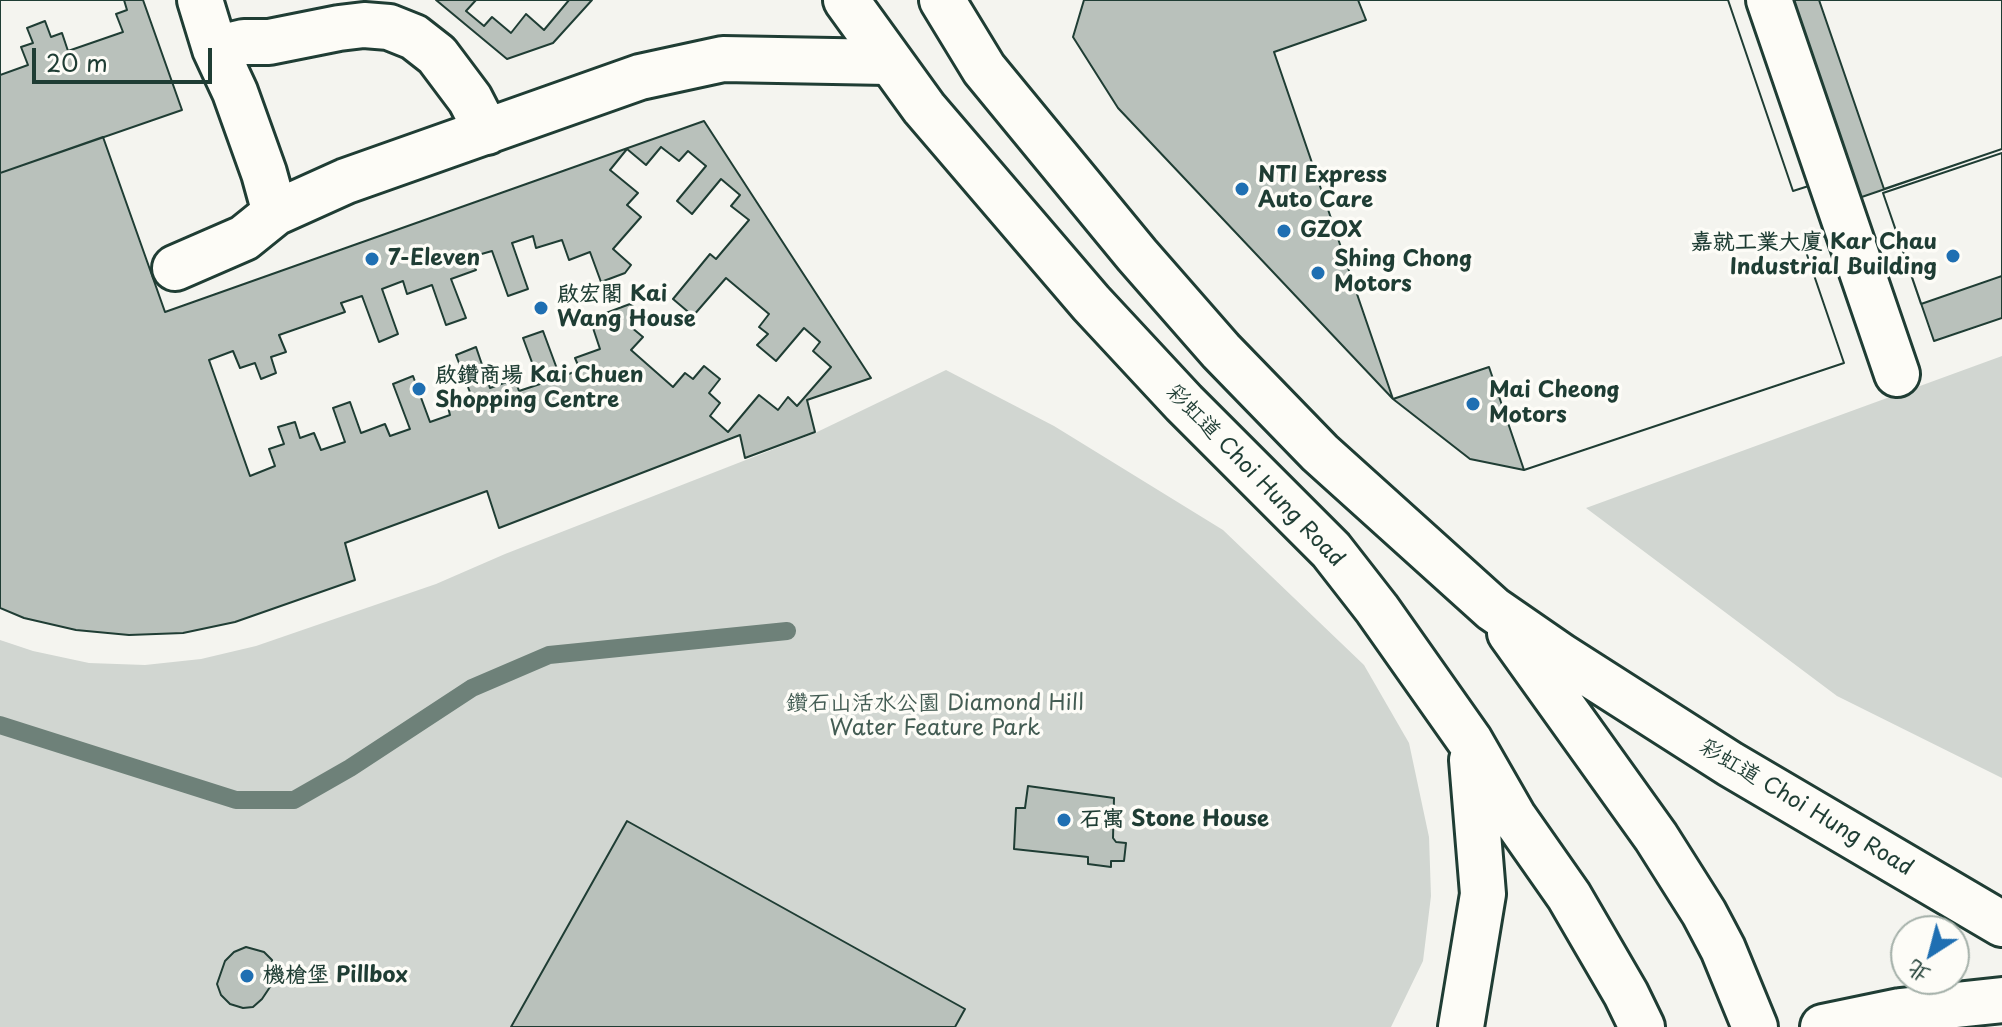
<!DOCTYPE html>
<html>
<head>
<meta charset="utf-8">
<style>
  body { margin:0 }
  #map { position:relative; width:2002px; height:1027px; overflow:hidden; background:#f4f4ef; font-family:"Playpen Sans","LXGW WenKai TC",sans-serif }
  canvas { display:block }
  .north { position:absolute; left:1890px; top:915px; width:80px; height:80px; box-sizing:border-box; background:#fdfcf7; border:2px solid #a4b0a9; border-radius:50%; rotate:216deg; font-size:22px; font-weight:700; line-height:32px; text-align:center; color:#1f3d34 }
  .north::after { content:''; display:block; margin:auto; width:28px; height:36px; background:#1f6fb2; clip-path:polygon(50% 0,100% 100%,50% 72%,0 100%) }
  .scale { position:absolute; left:32px; top:48px; width:180px; height:36px; box-sizing:border-box; border:4px solid #1f3d34; border-top:0; padding-left:10px; font-size:24px; line-height:28px; white-space:nowrap; color:#1f3d34; -webkit-text-stroke:6px #fdfcf7; paint-order:stroke }
</style>
</head>
<body>
<div id="map">
<canvas width="2002" height="1027"></canvas>
<div class="north">北</div>
<div class="scale">20 m</div>
</div>
<script>
const ctx = document.querySelector('canvas').getContext('2d');
ctx.lineJoin = 'round';
function paint(path, color) {
  ctx.fillStyle = color;
  ctx.fill(path, 'evenodd');
}
function shape(rows) {
  const path = new Path2D();
  for (const r of rows) {
    path.moveTo(r[0], r[1]);
    for (let i = 2; i < r.length; i += 2) path.lineTo(r[i], r[i + 1]);
  }
  return path;
}
function strokePath(path, color, width, dash) {
  ctx.strokeStyle = color;
  ctx.lineWidth = width;
  ctx.lineCap = dash ? 'butt' : 'round';
  ctx.setLineDash(dash || []);
  ctx.stroke(path);
}
function drawText(font, color, halo, rows, align = 'center') {
  ctx.font = font + ' "Playpen Sans","LXGW WenKai TC",sans-serif';
  ctx.lineWidth = 7;
  ctx.setLineDash([]);
  ctx.textBaseline = 'middle';
  ctx.strokeStyle = halo;
  ctx.fillStyle = color;
  for (const [text, x, y, turn = 0] of rows) {
    ctx.save();
    ctx.translate(x, y);
    ctx.rotate((+turn || 0) * Math.PI / 180);
    ctx.textAlign = isNaN(turn) ? turn : align;
    if (halo) ctx.strokeText(text, 0, 0);
    ctx.fillText(text, 0, 0);
    ctx.restore();
  }
}
const green = shape([
  [2002,356,2002,778,1837,696,1586,508],
  [946,370,1054,426,1223,530,1364,665,1409,743,1429,837,1431,896,1423,961,1391,1027,0,1027,0,640,33,651,89,663,145,665,201,659,256,646,436,584,505,554,815,433]
]);
const stream = shape([
  [0,725,236,800,294,800,350,768,472,688,549,655,787,631]
]);
const building = shape([
  [0,0,124,0,127,10,116,14,123,32,68,51,62,33,51,37,45,21,27,28,33,43,21,47,28,65,0,75,0,0],
  [0,0,143,0,182,110,0,173,0,0],
  [436,0,592,0,553,43,507,59,436,0],
  [476,0,569,0,544,30,526,14,511,33,492,17,484,26,466,11,476,0],
  [1084,0,1728,0,1793,191,1818,183,1834,233,1803,243,1844,363,1524,470,1470,459,1393,399,1118,108,1073,37,1084,0],
  [1358,0,1728,0,1793,191,1818,183,1834,233,1803,243,1844,363,1524,470,1489,367,1393,399,1274,52,1366,20,1358,0],
  [1783,0,2002,0,2002,149,1853,200,1783,0],
  [1819,0,2002,0,2002,149,1884,189,1819,0],
  [704,121,871,378,807,400,815,432,745,458,740,435,499,528,487,491,345,543,355,580,235,622,183,633,129,635,76,630,24,618,0,608,0,173,103,137,165,312,704,121],
  [661,147,679,161,688,151,706,166,677,201,692,214,721,179,740,195,731,206,749,220,716,259,710,254,673,299,693,316,726,278,769,314,759,327,768,334,757,345,776,361,804,328,820,342,813,351,831,367,797,406,788,397,778,410,759,395,728,432,710,416,720,403,709,393,720,379,704,366,693,379,685,373,673,387,631,350,643,337,631,327,643,315,630,304,590,319,600,349,575,358,580,370,560,377,543,331,523,338,540,384,519,391,515,379,490,388,476,347,456,355,471,395,447,403,450,415,430,422,413,376,393,384,410,429,390,436,385,424,361,433,350,402,333,408,345,442,321,450,314,433,300,438,295,422,278,427,284,444,269,449,275,466,250,476,209,360,233,351,240,368,255,363,261,379,276,373,271,357,286,352,279,335,345,312,341,303,362,296,379,342,398,334,382,289,403,281,407,294,432,285,446,325,466,318,451,279,476,270,471,257,492,251,508,296,528,289,512,243,533,236,536,248,562,240,569,260,590,252,601,282,625,273,631,265,613,249,641,217,627,205,638,193,610,170,627,149,646,165,661,147],
  [2002,153,2002,318,1934,341,1883,193,2002,153],
  [2002,153,2002,276,1921,304,1883,193,2002,153],
  [1028,786,1114,798,1113,838,1116,842,1126,843,1124,861,1111,861,1111,867,1088,864,1088,857,1014,849,1016,808,1025,808,1028,786],
  [627,821,965,1009,955,1027,511,1027,627,821],
  [246,947,264,952,272,960,274,981,262,999,253,1007,243,1008,230,1004,221,995,217,984,225,961,234,952,246,947]
]);
const minor = shape([
  [200,0,215,49,235,92,264,173,275,213],
  [1769,0,1897,374],
  [215,49,244,42,269,42,339,28,364,25,389,27,414,37,437,55,470,99,487,132],
  [175,268,244,238,275,213,346,181,640,77,723,59,888,62]
]);
const major = shape([
  [846,0,924,108,1091,303,1184,403,1331,550,1377,609,1470,741,1513,816,1569,896,1626,994,1642,1027],
  [942,0,984,69,1137,255,1221,351,1320,453,1493,609,1561,656,1730,764,2002,924],
  [1510,633,1656,837,1704,913,1723,949,1755,1027],
  [1461,1027,1483,894,1472,760],
  [1823,1027,1900,1011,2002,1000]
]);
const markers = [
  [1242,189,8,"#1f6fb2"],
  [1284,231,8,"#1f6fb2"],
  [1953,256,8,"#1f6fb2"],
  [372,259,8,"#1f6fb2"],
  [1318,273,8,"#1f6fb2"],
  [541,308,8,"#1f6fb2"],
  [419,389,8,"#1f6fb2"],
  [1473,404,8,"#1f6fb2"],
  [1064,820,8,"#1f6fb2"],
  [247,976,8,"#1f6fb2"]
];
const poiNames = [
  ["NTI Express",1258,176],
  ["Auto Care",1258,201],
  ["GZOX",1300,231],
  ["嘉就工業大廈 Kar Chau",1937,243,"right"],
  ["Industrial Building",1937,268,"right"],
  ["7-Eleven",388,259],
  ["Shing Chong",1334,260],
  ["Motors",1334,285],
  ["啟宏閣 Kai",557,295],
  ["Wang House",557,320],
  ["啟鑽商場 Kai Chuen",435,376],
  ["Shopping Centre",435,401],
  ["Mai Cheong",1489,391],
  ["Motors",1489,416],
  ["石寓 Stone House",1080,820],
  ["機槍堡 Pillbox",263,976]
];
const streetNames = [
  ["彩虹道 Choi Hung Road",1255,476,46],
  ["彩虹道 Choi Hung Road",1806,808,31]
];
const parkNames = [
  ["鑽石山活水公園 Diamond Hill",935,704],
  ["Water Feature Park",935,729]
];
paint(green, '#d1d6d1');
strokePath(stream, '#6e8179', 18);
paint(building, '#b9c1bb');
strokePath(building, '#1f3d34', 2);
strokePath(minor, '#1f3d34', 50);
strokePath(major, '#1f3d34', 50);
strokePath(minor, '#fdfcf7', 44);
strokePath(major, '#fdfcf7', 44);
for (const [x, y, r, color] of markers) {
  const dot = new Path2D();
  dot.arc(x, y, r, 0, 2 * Math.PI);
  ctx.fillStyle = color;
  ctx.fill(dot);
  strokePath(dot, '#fdfcf7', 3);
}
drawText('bold 22px', '#1f3d34', '#fdfcf7', poiNames, 'left');
drawText('22px', '#1f3d34', '#fdfcf7', streetNames);
drawText('22px', '#435c53', '#fdfcf7', parkNames);
</script>
</body>
</html>
